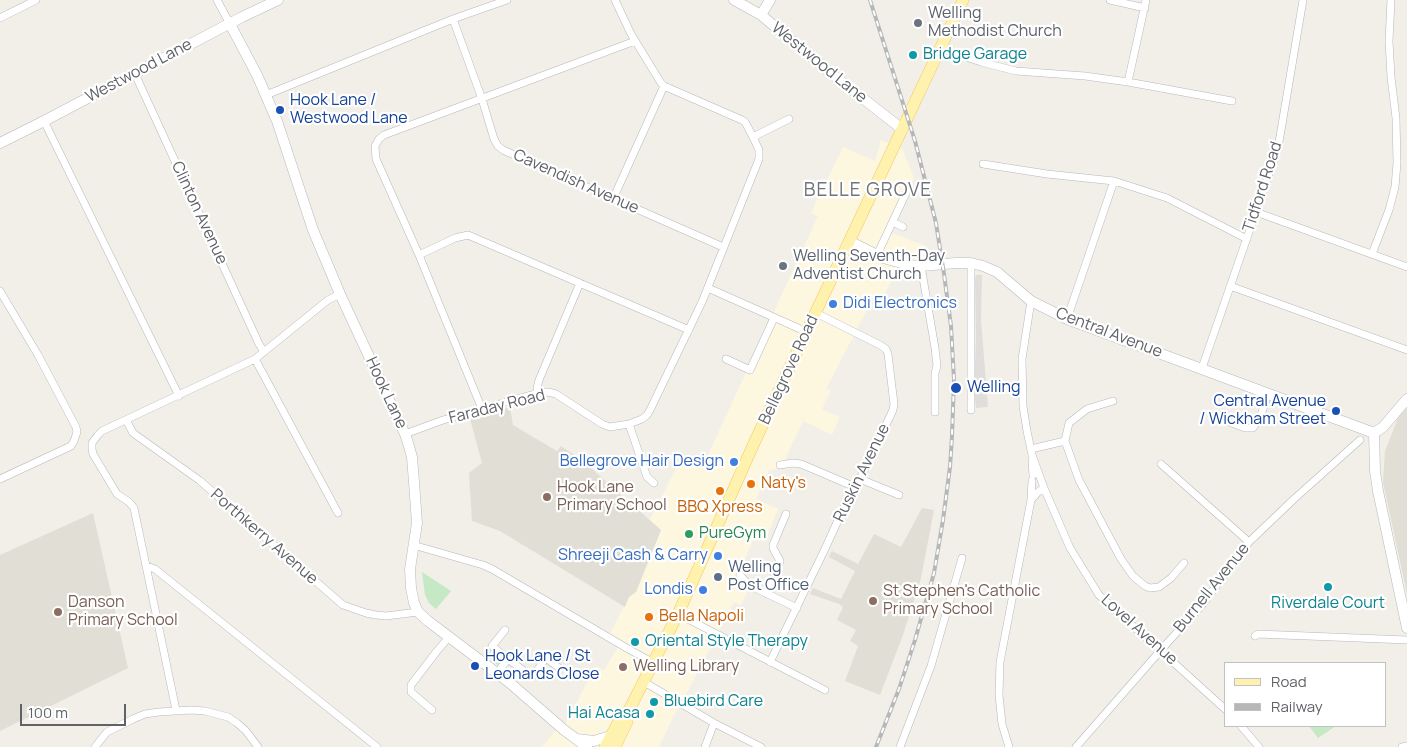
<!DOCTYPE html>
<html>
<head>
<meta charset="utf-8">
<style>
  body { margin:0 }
  #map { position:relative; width:1407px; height:747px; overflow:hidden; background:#f1efe8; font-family:Manrope,sans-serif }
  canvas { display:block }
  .legend { position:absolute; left:1224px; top:662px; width:162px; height:65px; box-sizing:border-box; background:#fff; border:1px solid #bfc1c3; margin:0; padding:6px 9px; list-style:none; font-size:15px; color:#5f6368 }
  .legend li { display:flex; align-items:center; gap:10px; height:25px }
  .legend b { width:25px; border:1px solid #bfc1c3 }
  .scale { position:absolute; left:20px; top:704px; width:106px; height:22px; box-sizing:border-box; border:2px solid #5f6368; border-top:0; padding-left:6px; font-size:15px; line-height:18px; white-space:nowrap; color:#5f6368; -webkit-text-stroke:4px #fff; paint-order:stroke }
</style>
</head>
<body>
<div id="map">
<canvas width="1407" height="747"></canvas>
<ul class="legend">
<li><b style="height:6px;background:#fff2af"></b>Road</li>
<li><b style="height:6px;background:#b6b7b8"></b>Railway</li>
</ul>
<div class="scale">100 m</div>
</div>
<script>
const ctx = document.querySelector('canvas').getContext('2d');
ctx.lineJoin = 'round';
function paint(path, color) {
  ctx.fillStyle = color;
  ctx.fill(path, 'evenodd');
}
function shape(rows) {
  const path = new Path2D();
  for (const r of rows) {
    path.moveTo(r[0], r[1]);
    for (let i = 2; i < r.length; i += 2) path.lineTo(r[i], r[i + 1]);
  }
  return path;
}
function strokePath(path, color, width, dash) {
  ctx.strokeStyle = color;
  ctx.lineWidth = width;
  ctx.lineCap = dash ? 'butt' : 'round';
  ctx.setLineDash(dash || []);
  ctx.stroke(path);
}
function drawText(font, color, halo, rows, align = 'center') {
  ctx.font = font + ' Manrope,sans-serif';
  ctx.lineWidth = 4.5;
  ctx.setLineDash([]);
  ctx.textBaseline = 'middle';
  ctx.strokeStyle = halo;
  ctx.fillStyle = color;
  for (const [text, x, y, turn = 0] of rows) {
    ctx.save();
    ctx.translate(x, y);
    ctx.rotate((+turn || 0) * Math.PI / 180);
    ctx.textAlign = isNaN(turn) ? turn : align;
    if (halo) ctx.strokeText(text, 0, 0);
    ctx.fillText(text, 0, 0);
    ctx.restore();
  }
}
const commercial = shape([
  [881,140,903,150,914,178,889,232,926,246,931,271,914,273,897,271,882,299,874,296,826,389,831,391,822,409,840,417,832,435,803,421,781,468,769,470,756,499,778,509,765,542,754,538,738,576,749,589,741,605,734,602,678,710,677,709,659,747,542,747,556,730,559,732,564,726,596,666,604,670,621,642,609,635,629,597,636,592,661,530,650,520,681,459,702,468,818,216,811,213,843,147,875,161]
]);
const industrial = shape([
  [976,275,982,275,981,320,988,407,976,408,974,389,976,338,975,279]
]);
const education = shape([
  [510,407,513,425,557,451,561,446,583,461,661,530,636,592,629,597,625,607,500,531,472,521,469,473,482,463,470,419],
  [1407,408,1407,594,1383,482,1385,451,1398,418],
  [922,508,934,510,921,578,903,635,880,695,845,681,858,646,850,641,856,630,837,620,843,607,839,604,810,594,813,588,841,599,855,571,829,557,832,551,858,564,874,534,901,547],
  [93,513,128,668,0,731,0,555]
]);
const green = shape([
  [422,572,451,591,436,609,429,603,425,595],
  [488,650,495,651,499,656,501,660,498,665,484,654],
  [1309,726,1336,726,1318,738]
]);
const street = shape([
  [217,0,230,24],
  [615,0,631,34,661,83,664,86,742,120,745,122,753,137],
  [1110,0,1145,8],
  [0,18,36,0],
  [453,19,482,99,494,139,498,146,503,150,723,247],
  [939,48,981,62,1016,71,1085,76,1128,82,1232,101],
  [135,74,259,344,264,352],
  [1128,82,1146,0],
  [266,95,453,19,507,0],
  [44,121,179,396],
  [983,164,1047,174,1114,181,1167,198,1247,239],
  [613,199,664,86],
  [1256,212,1407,267],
  [893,222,903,227],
  [1372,254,1389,210,1395,187,1397,163,1396,118,1391,77,1389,41,1391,0],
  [419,255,455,238,468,235,689,330],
  [877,255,906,193],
  [971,263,971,410],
  [921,266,935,348,937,366,935,373,935,412],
  [1230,286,1407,350],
  [708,288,807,332],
  [0,291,38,355,76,427,77,432,74,441,71,446,0,479],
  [1031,301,1022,359,1023,406,1027,431,1032,455,1044,488,1070,548,1099,595,1226,710],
  [1067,319,1114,181],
  [255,359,338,513],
  [726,359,750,370,774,318],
  [1202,368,1278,148,1303,0],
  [538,393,537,388,539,380,580,283],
  [1113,401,1087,409,1069,423,1065,441,1079,480,1121,559,1133,576,1145,586,1150,588,1159,587,1171,578,1184,563],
  [482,409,419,255,376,159,375,146,379,139,384,135,635,41],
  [126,420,133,433,199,480,343,605,366,613,376,615,386,616,418,612],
  [1229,422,1245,428,1253,428,1260,418,1268,394],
  [629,424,647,477,654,483],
  [405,434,443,420,538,393,548,392,556,394,602,424,610,427,629,424,642,419,647,415,650,410,702,302,759,159,759,150,753,137,789,119],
  [1031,449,1065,441],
  [1032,461,1033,475],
  [1161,464,1249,542],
  [780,465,793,463,801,464,855,487],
  [860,479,899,495],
  [1031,499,1032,481],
  [413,545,483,565,492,569,630,650,654,663],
  [146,566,155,569,377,747],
  [776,571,780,561,773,548,773,545,786,514],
  [740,575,747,583,755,588,797,608],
  [767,594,775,574],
  [678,614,825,690],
  [505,630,492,646,508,659],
  [1255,636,1258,634,1407,640],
  [770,662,824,551,845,505,860,479,893,410,894,404,888,354,886,349,880,345,816,313],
  [497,673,508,659,532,677,546,658,558,667],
  [644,682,714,723,761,747],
  [176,710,134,508,129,502,117,494,93,454,92,449,92,443,98,435,102,431,255,359,328,300,340,294],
  [432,710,411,692,411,685,437,651,449,637],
  [1241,726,1259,747],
  [95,747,107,732,133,719,145,714,159,712,191,710,205,711,228,717,237,723,246,731,258,747],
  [705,747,714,723],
  [900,747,931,666,962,558],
  [1009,747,1002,724,999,695,1000,662,1031,500,1038,492,1044,488],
  [1076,747,1168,642,1202,605,1249,542,1294,499,1360,440],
  [1402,747,1407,746]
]);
const secondary = shape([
  [734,0,761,15,838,79,902,129],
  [761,15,770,0],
  [230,24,257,75,277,121,313,230,340,294,405,434,408,443,412,457,414,482,417,523,410,569,411,588,414,603,418,612,428,621,510,683,564,730,587,747],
  [0,143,44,121,242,17,278,0],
  [849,241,883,258,909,265,921,266,956,263,971,263,983,266,997,272,1031,301,1067,319,1374,433],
  [1374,433,1375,471,1378,491,1407,628],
  [1374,433,1383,427,1407,399],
  [577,739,594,741,610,736]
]);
const primary = shape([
  [605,747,620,719,625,715],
  [615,747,627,722,628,712,678,614,755,441,963,0]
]);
const rail = shape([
  [870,0,915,141,936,223,944,274,951,326,954,380,952,436,950,467,943,520,934,573,915,640,899,689,876,747]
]);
const markers = [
  [918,23,5,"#6b7280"],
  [913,55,5,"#0f9aa8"],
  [280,110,5,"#1a4fb4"],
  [783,266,5,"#6b7280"],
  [833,304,5,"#3f7fe0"],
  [956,388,6,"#1a4fb4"],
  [1336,411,5,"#1a4fb4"],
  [734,462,5,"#3f7fe0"],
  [751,484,5,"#e8710a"],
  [720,491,5,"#e8710a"],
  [547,497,5,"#8d6e63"],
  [689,534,5,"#2e9e5b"],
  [718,556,5,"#3f7fe0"],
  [718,577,5,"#5c6f8a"],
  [1328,587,5,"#0f9aa8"],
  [703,590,5,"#3f7fe0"],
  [873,601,5,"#8d6e63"],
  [58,612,5,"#8d6e63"],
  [649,617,5,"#e8710a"],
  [635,642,5,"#0f9aa8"],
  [475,666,5,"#1a4fb4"],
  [623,667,5,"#8d6e63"],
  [654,702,5,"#0f9aa8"],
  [650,714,5,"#0f9aa8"]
];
const worshipNames = [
  ["Welling",928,14],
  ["Methodist Church",928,32],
  ["Welling Seventh-Day",793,257],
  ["Adventist Church",793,275]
];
const cultureNames = [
  ["Bridge Garage",923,55],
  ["Riverdale Court",1328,604,"center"],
  ["Oriental Style Therapy",645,642],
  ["Bluebird Care",664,702],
  ["Hai Acasa",640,714,"right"]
];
const streetNames = [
  ["Westwood Lane",819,63,39],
  ["Westwood Lane",139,71,-28],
  ["Cavendish Avenue",576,182,24],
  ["Tidford Road",1263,187,-72],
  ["Clinton Avenue",199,213,65],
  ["Central Avenue",1109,333,21],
  ["Bellegrove Road",789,370,-65],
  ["Hook Lane",386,393,65],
  ["Faraday Road",497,407,-14],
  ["Ruskin Avenue",862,473,-64],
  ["Porthkerry Avenue",264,537,41],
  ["Burnell Avenue",1212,588,-51],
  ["Lovel Avenue",1139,630,42]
];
const transitNames = [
  ["Hook Lane /",290,101],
  ["Westwood Lane",290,119],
  ["Welling",967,388],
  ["Central Avenue",1326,402,"right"],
  ["/ Wickham Street",1326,420,"right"],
  ["Hook Lane / St",485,657],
  ["Leonards Close",485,675]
];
const shopNames = [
  ["Didi Electronics",843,304,"left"],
  ["Bellegrove Hair Design",724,462],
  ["Shreeji Cash & Carry",708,556],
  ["Londis",693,590]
];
const foodNames = [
  ["Naty's",761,484],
  ["BBQ Xpress",720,508,"center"],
  ["Bella Napoli",659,617]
];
const educationNames = [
  ["Hook Lane",557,488],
  ["Primary School",557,506],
  ["St Stephen's Catholic",883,592],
  ["Primary School",883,610],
  ["Danson",68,603],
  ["Primary School",68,621],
  ["Welling Library",633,667]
];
const leisureNames = [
  ["PureGym",699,534]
];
const serviceNames = [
  ["Welling",728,568],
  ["Post Office",728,586]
];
const quarterNames = [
  ["BELLE GROVE",868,191]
];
paint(commercial, '#fef7e0');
paint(industrial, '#e0deda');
paint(education, '#e1ded6');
paint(green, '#c5e8c5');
strokePath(street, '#b5b8bc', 8);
strokePath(secondary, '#b6babf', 11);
strokePath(primary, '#f2c960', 12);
strokePath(street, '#fff', 7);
strokePath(secondary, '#fff', 10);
strokePath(primary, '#fff2af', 11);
strokePath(rail, '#b6b7b8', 4);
strokePath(rail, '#fff', 2, [5.5]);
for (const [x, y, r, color] of markers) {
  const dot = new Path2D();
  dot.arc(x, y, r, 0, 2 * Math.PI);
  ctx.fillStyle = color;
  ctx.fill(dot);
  strokePath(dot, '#fff', 2);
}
drawText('16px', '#5b616d', '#fff', worshipNames, 'left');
drawText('16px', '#0d838f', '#fff', cultureNames, 'left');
drawText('16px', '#5f6368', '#fff', streetNames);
drawText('16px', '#164399', '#fff', transitNames, 'left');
drawText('16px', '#366cbe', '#fff', shopNames, 'right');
drawText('16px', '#c56008', '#fff', foodNames, 'left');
drawText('16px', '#785e54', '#fff', educationNames, 'left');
drawText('16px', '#27864d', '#fff', leisureNames, 'left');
drawText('16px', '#4e5e75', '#fff', serviceNames, 'left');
ctx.letterSpacing = '1px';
drawText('19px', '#70757a', '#fff', quarterNames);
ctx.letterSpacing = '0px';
</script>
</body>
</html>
